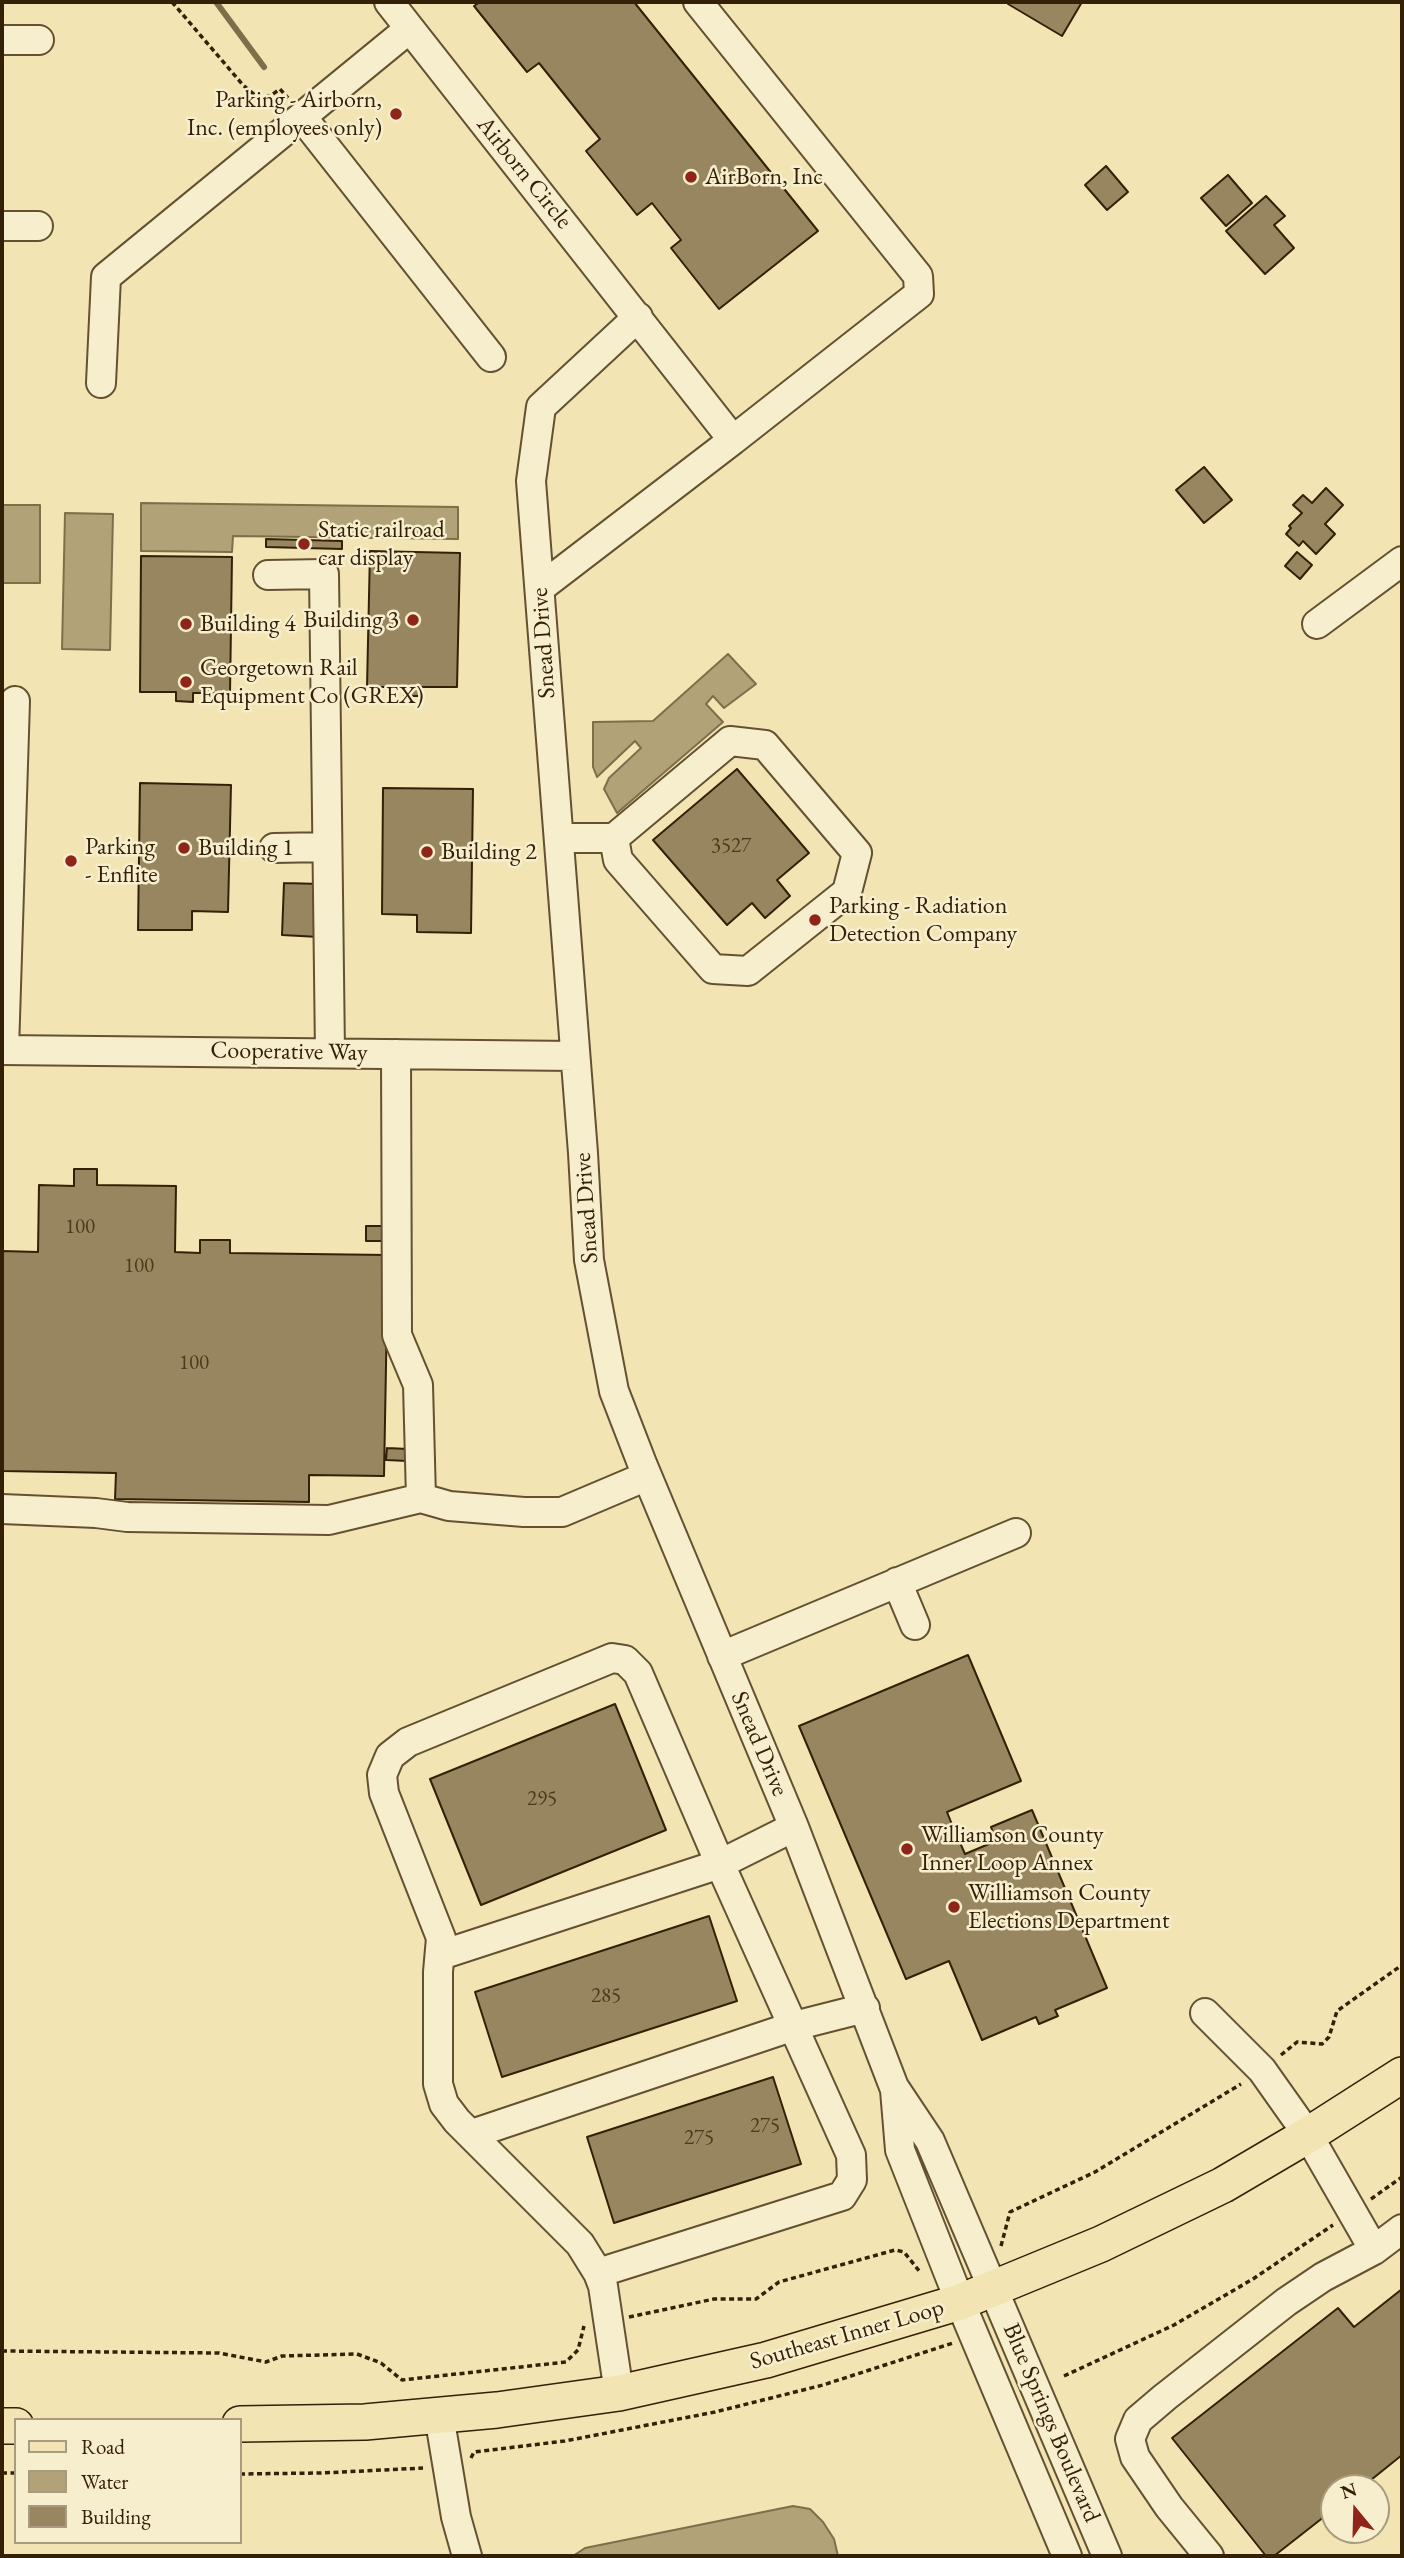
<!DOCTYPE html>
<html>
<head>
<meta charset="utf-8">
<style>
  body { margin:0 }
  #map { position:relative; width:1404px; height:2558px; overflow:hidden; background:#f2e5b3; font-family:"EB Garamond",serif }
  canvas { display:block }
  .frame { position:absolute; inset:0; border:4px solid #342006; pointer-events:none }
  .legend { position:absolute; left:14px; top:2418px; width:228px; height:126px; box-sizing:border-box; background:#f7eece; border:2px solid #a99c7e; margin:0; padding:9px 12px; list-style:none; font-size:21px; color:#342006 }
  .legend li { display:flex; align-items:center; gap:14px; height:35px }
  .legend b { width:35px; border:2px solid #a99c7e }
  .north { position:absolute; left:1320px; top:2474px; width:70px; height:70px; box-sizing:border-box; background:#f7eece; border:2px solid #a99c7e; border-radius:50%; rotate:341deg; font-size:19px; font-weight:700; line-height:28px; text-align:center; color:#342006 }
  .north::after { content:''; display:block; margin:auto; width:24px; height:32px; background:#8f2418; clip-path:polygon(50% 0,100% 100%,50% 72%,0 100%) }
</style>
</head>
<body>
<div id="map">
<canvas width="1404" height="2558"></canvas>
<div class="frame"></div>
<ul class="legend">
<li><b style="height:9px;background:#f2e5b3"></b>Road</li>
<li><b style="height:19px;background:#b1a278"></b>Water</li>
<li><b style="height:19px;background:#978660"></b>Building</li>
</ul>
<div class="north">N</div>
</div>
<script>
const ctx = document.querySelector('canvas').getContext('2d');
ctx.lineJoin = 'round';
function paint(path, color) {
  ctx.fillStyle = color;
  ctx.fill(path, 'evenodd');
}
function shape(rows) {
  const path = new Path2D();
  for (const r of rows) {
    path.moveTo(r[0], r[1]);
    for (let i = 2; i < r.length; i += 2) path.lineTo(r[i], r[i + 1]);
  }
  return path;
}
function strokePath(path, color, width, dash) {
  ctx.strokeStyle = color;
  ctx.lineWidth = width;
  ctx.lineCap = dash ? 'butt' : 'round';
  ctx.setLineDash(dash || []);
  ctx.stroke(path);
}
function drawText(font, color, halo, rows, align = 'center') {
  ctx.font = font + ' "EB Garamond",serif';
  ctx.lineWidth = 5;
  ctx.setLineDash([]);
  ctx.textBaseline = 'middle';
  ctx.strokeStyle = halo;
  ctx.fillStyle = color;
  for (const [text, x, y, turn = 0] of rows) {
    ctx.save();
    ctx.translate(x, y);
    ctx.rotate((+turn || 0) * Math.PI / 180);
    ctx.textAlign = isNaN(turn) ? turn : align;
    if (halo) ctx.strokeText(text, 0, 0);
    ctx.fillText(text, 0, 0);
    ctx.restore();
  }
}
const water = shape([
  [141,503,458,507,458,539,233,536,232,552,141,551,141,503],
  [2,505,40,505,40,583,2,583,2,505],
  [65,513,113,514,110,650,62,649,65,513],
  [728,654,756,684,724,708,713,696,706,704,723,722,617,813,604,789,609,778,641,748,635,741,597,777,593,767,593,722,653,721,728,654],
  [793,2506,810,2509,823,2522,834,2539,838,2556,573,2556,585,2548,793,2506]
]);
const stream = shape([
  [216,2,264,67]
]);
const building = shape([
  [480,2,634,2,818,231,719,309,671,248,681,240,652,203,637,215,586,151,600,139,539,63,527,72,474,6,480,2],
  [1009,2,1082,2,1062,36,1008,4,1009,2],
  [1106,166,1128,192,1107,210,1085,185,1106,166],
  [1228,175,1252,203,1226,226,1201,198,1228,175],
  [1266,196,1285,216,1274,225,1294,248,1265,274,1226,231,1266,196],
  [1204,467,1232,500,1204,523,1176,490,1204,467],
  [1326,488,1343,505,1325,524,1335,534,1316,554,1303,541,1299,546,1286,534,1291,528,1289,526,1302,513,1293,505,1303,495,1312,503,1326,488],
  [266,539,342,541,342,549,266,547,266,539],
  [370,551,460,553,457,687,421,687,421,696,404,696,404,687,367,687,370,551],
  [1297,552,1312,565,1300,579,1285,566,1297,552],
  [141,556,232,557,230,693,193,693,193,702,176,701,176,692,140,692,141,556],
  [737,769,809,853,777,880,790,896,765,918,752,903,727,925,653,840,737,769],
  [140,783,231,785,228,912,192,911,192,930,138,930,140,783],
  [383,788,473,789,471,933,417,932,417,915,382,914,383,788],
  [284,883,321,884,319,937,282,935,284,883],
  [74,1169,97,1169,97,1185,176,1186,175,1252,200,1253,200,1240,230,1240,230,1253,388,1255,384,1476,309,1475,309,1502,115,1499,116,1473,2,1471,2,1251,38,1252,39,1185,74,1186,74,1169],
  [366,1226,384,1226,384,1241,366,1241,366,1226],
  [387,1448,408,1449,408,1461,386,1460,387,1448],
  [968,1655,1021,1781,947,1812,951,1822,965,1854,996,1841,991,1827,1032,1810,1107,1988,1055,2010,1058,2016,1039,2024,1036,2017,982,2040,949,1961,906,1979,799,1726,968,1655],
  [615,1704,666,1830,481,1905,430,1779,615,1704],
  [709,1916,737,2001,502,2077,475,1992,709,1916],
  [773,2077,801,2164,614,2223,587,2137,773,2077],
  [1402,2289,1402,2455,1361,2488,1334,2488,1334,2509,1274,2556,1266,2556,1172,2438,1338,2308,1354,2327,1402,2289]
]);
const path = shape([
  [172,2,243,85,257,97,270,96,280,89,288,98],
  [1281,2055,1297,2042,1322,2044,1329,2037,1337,2011,1402,1965],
  [1371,2199,1402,2177],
  [1001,2246,1010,2212,1095,2172,1241,2084],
  [629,2317,714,2299,756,2299,779,2282,895,2250,904,2252,920,2272],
  [2,2351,219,2353,266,2362,282,2356,357,2354,381,2363,402,2380,566,2362,578,2350,584,2326],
  [1064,2376,1174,2325,1253,2279,1333,2225],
  [471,2458,474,2452,565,2441,715,2412,823,2385,953,2343],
  [2,2473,16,2473],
  [240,2474,321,2473,423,2468]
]);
const minor = shape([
  [389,2,733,440,540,588],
  [698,2,918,276,919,294,733,440],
  [2,40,39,40],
  [302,117,491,357],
  [2,226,38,226],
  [638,317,541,407,531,481,583,1153,589,1260,614,1391,643,1466,794,1827,894,2087,930,2141,1107,2556],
  [101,383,106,277,409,29],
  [268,575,324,574,330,1053],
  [1317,624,1402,561],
  [559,838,614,838,618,860,713,969,748,971,847,892,857,853,765,745,730,741,614,838],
  [274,848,327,847],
  [2,1050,575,1056],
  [4,1050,15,701],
  [396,1054,397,1335,418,1385,421,1498,449,1506,524,1512,562,1512,647,1476],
  [2,1509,96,1513,127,1517,329,1520,421,1498],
  [897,1582,915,1625],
  [722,1656,1016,1533],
  [441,1955,720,1864,851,2155,852,2180,842,2196,598,2273],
  [1205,2013,1262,2070,1308,2135,1374,2250,1402,2229],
  [895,2090,900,2150,960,2302,1067,2556],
  [472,2134,794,2026,865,2008],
  [619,2393,603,2286,598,2273,580,2244,457,2121,444,2104,438,2084,438,1972,441,1938,384,1793,382,1775,390,1756,408,1742,612,1658,625,1660,638,1673,720,1864,794,1827],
  [439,2415,456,2517,467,2556],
  [1209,2556,1169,2507,1135,2457,1130,2439,1138,2420,1165,2397,1286,2302,1323,2277,1374,2250]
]);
const major = shape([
  [240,2424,365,2422,497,2410,619,2393,766,2360,960,2302,1101,2244,1223,2185,1308,2135,1402,2075],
  [2,2426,16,2426]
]);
const markers = [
  [396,114,7,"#8f2418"],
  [691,177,7,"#8f2418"],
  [304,544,7,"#8f2418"],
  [413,620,7,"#8f2418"],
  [186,624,7,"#8f2418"],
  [186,682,7,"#8f2418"],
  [184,848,7,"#8f2418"],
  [427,852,7,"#8f2418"],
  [71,861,7,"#8f2418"],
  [815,920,7,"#8f2418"],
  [907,1849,7,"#8f2418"],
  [954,1907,7,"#8f2418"]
];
const numberNames = [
  ["3527",731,846],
  ["100",80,1227],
  ["100",139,1266],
  ["100",194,1363],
  ["295",542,1799],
  ["285",606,1996],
  ["275",765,2126],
  ["275",699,2138]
];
const poiNames = [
  ["Parking - Airborn,",382,100,"right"],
  ["Inc. (employees only)",382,128,"right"],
  ["AirBorn, Inc",705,177],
  ["Static railroad",318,530],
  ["car display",318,558],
  ["Building 3",399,620,"right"],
  ["Building 4",200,624],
  ["Georgetown Rail",200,668],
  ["Equipment Co (GREX)",200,696],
  ["Parking",85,847],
  ["- Enflite",85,875],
  ["Building 1",198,848],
  ["Building 2",441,852],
  ["Parking - Radiation",829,906],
  ["Detection Company",829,934],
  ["Williamson County",921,1835],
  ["Inner Loop Annex",921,1863],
  ["Williamson County",968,1893],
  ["Elections Department",968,1921]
];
const streetNames = [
  ["Airborn Circle",524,173,51],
  ["Snead Drive",544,643,-94],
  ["Cooperative Way",289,1052,1],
  ["Snead Drive",587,1208,-94],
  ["Snead Drive",759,1744,67],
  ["Southeast Inner Loop",847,2335,-16],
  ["Blue Springs Boulevard",1051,2423,67]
];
paint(water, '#b1a278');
strokePath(water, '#7f6e4a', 2);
strokePath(stream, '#7f6e4a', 6);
paint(building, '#978660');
strokePath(building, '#342006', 2);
strokePath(minor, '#645131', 32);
strokePath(major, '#342006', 38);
strokePath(path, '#342006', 3.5, [5, 3.5]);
strokePath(minor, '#f7eece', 28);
strokePath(major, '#f2e5b3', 35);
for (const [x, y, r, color] of markers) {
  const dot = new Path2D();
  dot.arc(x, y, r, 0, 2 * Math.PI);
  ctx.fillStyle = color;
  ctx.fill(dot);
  strokePath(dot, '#f7eece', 2.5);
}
drawText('21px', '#4d3a1c', null, numberNames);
drawText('24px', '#342006', '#f7eece', poiNames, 'left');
drawText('24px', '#342006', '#f7eece', streetNames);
</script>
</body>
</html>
